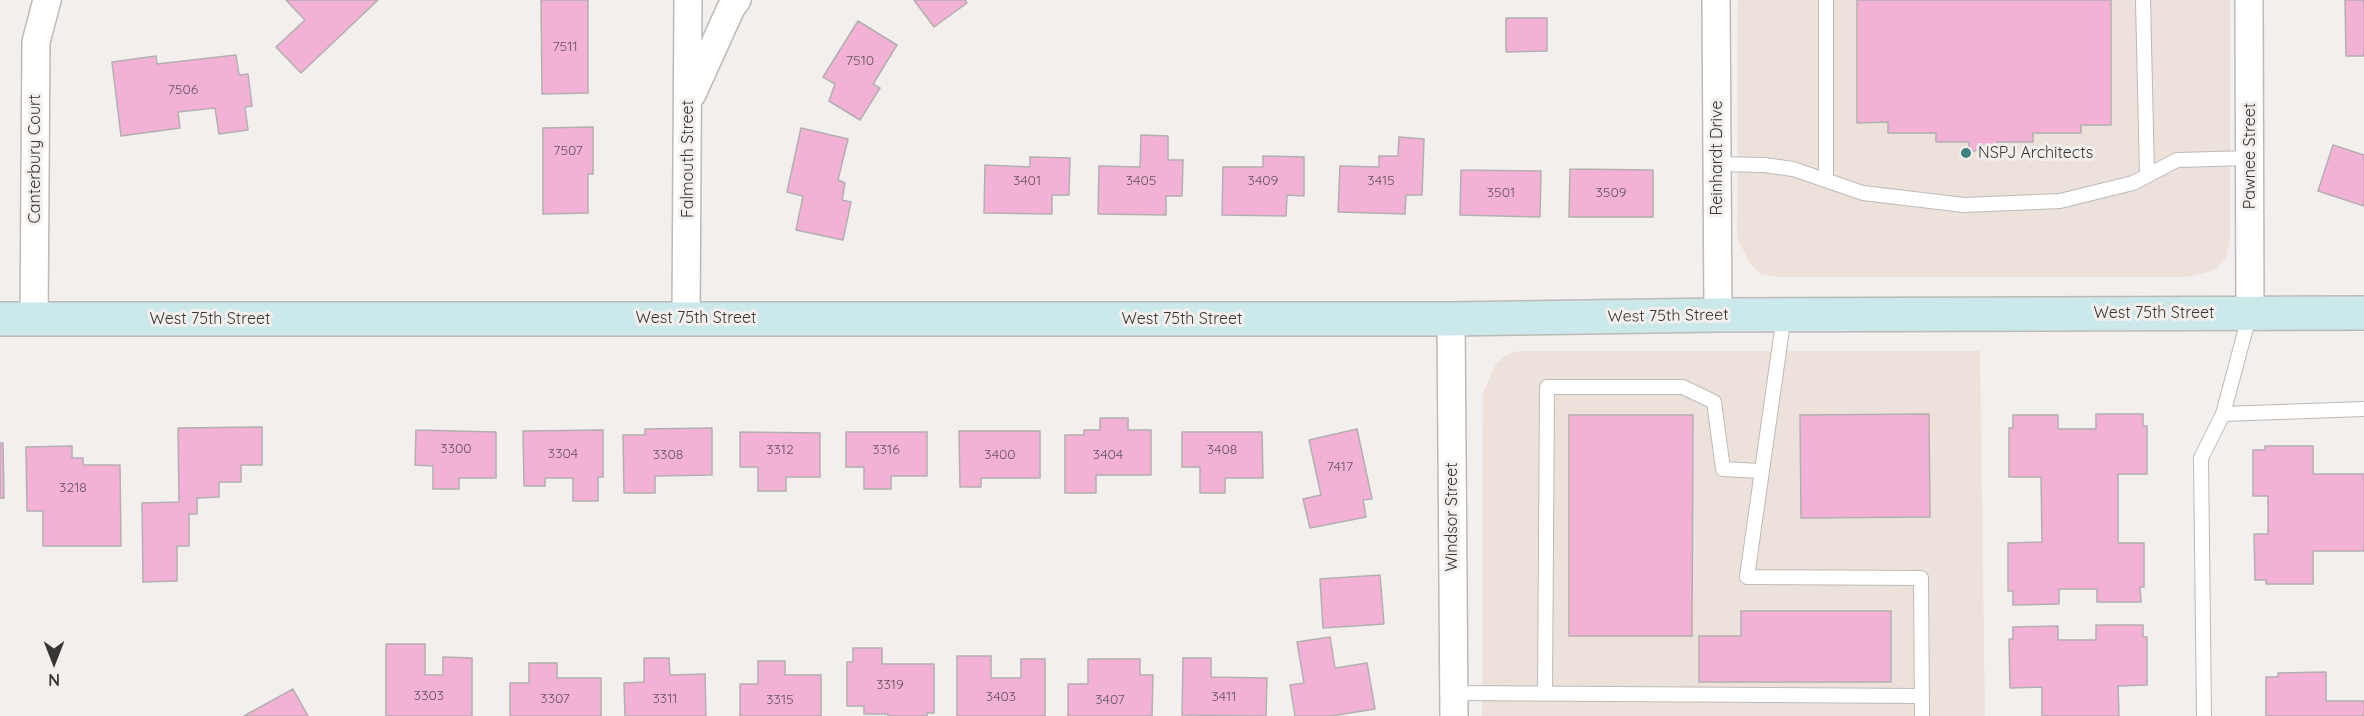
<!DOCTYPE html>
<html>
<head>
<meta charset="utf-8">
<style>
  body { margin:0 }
  #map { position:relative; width:2364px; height:716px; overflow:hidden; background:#f3efed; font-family:Quicksand,sans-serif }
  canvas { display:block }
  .north { position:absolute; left:24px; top:632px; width:60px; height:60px; -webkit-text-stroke:4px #f3efed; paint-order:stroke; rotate:180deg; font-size:16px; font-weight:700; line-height:24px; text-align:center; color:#373635 }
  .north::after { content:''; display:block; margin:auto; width:21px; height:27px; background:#373635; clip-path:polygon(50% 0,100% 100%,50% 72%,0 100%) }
</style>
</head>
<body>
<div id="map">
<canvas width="2364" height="716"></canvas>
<div class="north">N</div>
</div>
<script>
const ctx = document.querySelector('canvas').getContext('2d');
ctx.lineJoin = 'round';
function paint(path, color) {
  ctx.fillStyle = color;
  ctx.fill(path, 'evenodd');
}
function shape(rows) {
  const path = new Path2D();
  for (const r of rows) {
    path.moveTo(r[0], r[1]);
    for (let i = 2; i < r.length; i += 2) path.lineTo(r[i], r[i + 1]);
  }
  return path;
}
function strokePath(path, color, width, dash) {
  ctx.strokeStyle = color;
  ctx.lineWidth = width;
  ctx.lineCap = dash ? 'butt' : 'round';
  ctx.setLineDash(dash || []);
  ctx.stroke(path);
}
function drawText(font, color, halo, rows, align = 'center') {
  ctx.font = font + ' Quicksand,sans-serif';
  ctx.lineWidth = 6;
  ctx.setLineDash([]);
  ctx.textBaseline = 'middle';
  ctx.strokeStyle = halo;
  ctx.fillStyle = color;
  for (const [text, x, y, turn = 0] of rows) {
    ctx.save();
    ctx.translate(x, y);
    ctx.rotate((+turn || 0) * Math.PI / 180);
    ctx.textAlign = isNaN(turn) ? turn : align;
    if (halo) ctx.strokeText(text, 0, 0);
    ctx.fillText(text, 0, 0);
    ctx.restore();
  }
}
const built = shape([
  [1738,0,2230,0,2230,240,2226,258,2217,268,2205,273,2187,277,1777,277,1761,274,1750,264,1737,237],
  [1519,351,1980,351,1985,716,1482,716,1483,393,1496,364,1506,355]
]);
const building = shape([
  [286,0,378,0,301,73,276,47,305,20,286,0],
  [541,0,588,0,588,93,542,94,541,0],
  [914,0,965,0,967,3,934,27,914,0],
  [1857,0,2111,0,2111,125,2081,125,2081,133,2033,133,2033,142,1997,142,1997,150,1969,151,1969,142,1936,142,1936,133,1888,133,1888,122,1857,123,1857,0],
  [2345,0,2364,0,2364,56,2346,56,2345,0],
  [1506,18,1547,18,1547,51,1506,52,1506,18],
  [858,21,897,45,873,84,880,88,860,120,829,101,835,84,823,77,858,21],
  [236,55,239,75,248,74,252,106,245,107,248,130,219,134,215,108,178,112,180,128,121,136,112,62,156,56,157,64,236,55],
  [593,127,593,174,588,174,588,213,543,214,543,128,593,127],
  [801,128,848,139,838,180,845,183,842,200,851,202,843,240,796,230,803,196,787,192,801,128],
  [1141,135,1168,136,1168,160,1183,160,1182,196,1166,196,1166,215,1098,214,1099,166,1140,167,1141,135],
  [1399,137,1424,139,1422,195,1406,195,1405,214,1338,212,1340,166,1379,167,1379,156,1398,156,1399,137],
  [2333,145,2364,155,2364,206,2318,191,2333,145],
  [1263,156,1304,157,1304,196,1287,195,1286,216,1222,215,1223,167,1263,167,1263,156],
  [1030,157,1070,158,1069,195,1052,195,1052,214,984,213,985,165,1030,167,1030,157],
  [1570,169,1653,170,1653,217,1569,217,1570,169],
  [1461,170,1541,171,1540,217,1460,215,1461,170],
  [1929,414,1930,517,1801,518,1800,415,1929,414],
  [2096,414,2143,414,2143,426,2147,426,2147,474,2118,474,2118,543,2144,543,2144,587,2140,587,2141,602,2097,602,2097,589,2059,589,2059,604,2013,605,2013,591,2008,591,2008,543,2042,542,2041,477,2009,477,2009,428,2013,428,2013,415,2058,415,2058,429,2096,429,2096,414],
  [1569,415,1693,415,1692,636,1569,636,1569,415],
  [1100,418,1128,418,1128,430,1151,430,1151,475,1096,475,1096,493,1065,493,1065,435,1084,435,1084,430,1100,430,1100,418],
  [262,427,262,465,241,465,241,482,219,482,219,497,197,498,197,514,189,514,189,546,177,546,177,581,143,582,142,503,179,502,178,428,262,427],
  [712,428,712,475,655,476,655,493,624,493,623,435,645,435,645,429,712,428],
  [1357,429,1372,499,1363,500,1366,517,1310,528,1303,499,1321,495,1309,440,1357,429],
  [416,430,496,432,496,478,459,478,459,489,433,489,433,466,415,465,416,430],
  [603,430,603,477,598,477,598,501,573,501,573,478,545,478,545,486,524,486,523,431,603,430],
  [959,431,1040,431,1040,478,981,478,981,487,960,487,959,431],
  [740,432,820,433,820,477,786,477,786,491,758,491,758,467,740,467,740,432],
  [846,432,927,432,927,476,891,476,891,489,864,489,864,467,846,467,846,432],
  [1182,432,1262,432,1263,478,1225,478,1225,493,1200,493,1200,467,1182,467,1182,432],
  [0,443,3,443,4,498,0,498,0,443],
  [72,446,72,458,83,458,83,465,120,465,121,546,43,546,43,511,27,511,26,447,72,446],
  [2265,446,2313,446,2313,474,2364,474,2364,551,2313,551,2313,584,2266,584,2266,580,2255,580,2254,534,2268,534,2268,496,2253,496,2253,450,2265,450,2265,446],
  [1380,575,1384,624,1323,628,1320,579,1380,575],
  [1741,611,1891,611,1891,682,1699,682,1699,636,1741,636,1741,611],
  [2096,625,2143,625,2143,637,2147,637,2147,685,2118,686,2119,716,2042,716,2042,687,2010,688,2009,639,2013,639,2013,627,2058,626,2058,640,2096,640,2096,625],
  [1330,637,1335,668,1367,663,1375,709,1331,716,1295,716,1290,685,1304,683,1297,642,1330,637],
  [386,644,425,644,425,675,443,675,443,657,472,658,472,716,386,716,386,644],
  [853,648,882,648,882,664,934,664,934,713,927,713,927,716,888,716,888,714,864,714,864,706,847,706,847,662,853,662,853,648],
  [957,656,991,656,991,678,1021,678,1021,659,1045,659,1045,716,957,716,957,656],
  [644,658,669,658,670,675,705,674,706,716,625,716,624,683,644,682,644,658],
  [1183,658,1211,658,1211,677,1267,678,1266,716,1182,715,1183,658],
  [1088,659,1140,659,1140,675,1153,675,1152,716,1068,716,1068,684,1088,684,1088,659],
  [758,661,785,661,785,675,821,675,821,716,740,716,740,684,758,684,758,661],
  [529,663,557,663,557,678,601,678,601,716,510,716,510,683,529,683,529,663],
  [2326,672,2326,701,2364,701,2364,716,2266,716,2266,677,2278,677,2278,673,2326,672],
  [293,689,308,716,244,716,293,689]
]);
const service = shape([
  [1826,0,1826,180],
  [2143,0,2147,175],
  [1717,164,1764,165,1793,169,1863,193,1964,205,2060,201,2133,183,2177,160,2250,158],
  [2250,313,2223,414,2364,409],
  [1784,315,1747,577,1921,578,1922,716],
  [1454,693,1922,696],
  [1545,693,1547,387,1683,387,1714,402,1723,469,1761,471],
  [2204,716,2201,458,2223,414]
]);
const minor = shape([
  [1716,0,1718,315],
  [2249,0,2250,313],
  [692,94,731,8,737,0],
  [686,318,688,0],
  [34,319,36,42,47,0],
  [1451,319,1454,716]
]);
const secondary = shape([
  [0,319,1451,319,1718,315,2364,313]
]);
const markers = [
  [1966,153,6,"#3c837f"]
];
const numberNames = [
  ["7511",565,47],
  ["7510",860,61],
  ["7506",183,90],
  ["7507",568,151],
  ["3401",1027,181],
  ["3405",1141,181],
  ["3409",1263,181],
  ["3415",1381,181],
  ["3501",1501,193],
  ["3509",1611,193],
  ["3300",456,449],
  ["3312",780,450],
  ["3316",886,450],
  ["3408",1222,450],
  ["3304",563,454],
  ["3308",668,455],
  ["3400",1000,455],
  ["3404",1108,455],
  ["7417",1340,467],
  ["3218",73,488],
  ["3319",890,685],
  ["3303",429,696],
  ["3403",1001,697],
  ["3411",1224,697],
  ["3307",555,699],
  ["3311",665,699],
  ["3315",780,700],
  ["3407",1110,700]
];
const poiNames = [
  ["NSPJ Architects",1978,153]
];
const streetNames = [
  ["Pawnee Street",2250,156,-90],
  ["Reinhardt Drive",1717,158,-90],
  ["Canterbury Court",35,159,-90],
  ["Falmouth Street",688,159,-90],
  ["West 75th Street",2154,313],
  ["West 75th Street",1668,316,-1],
  ["West 75th Street",696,318],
  ["West 75th Street",210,319],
  ["West 75th Street",1182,319],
  ["Windsor Street",1452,517,-90]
];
paint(built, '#ede2db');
paint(building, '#f3b2d5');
strokePath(building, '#b3afb1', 1.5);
strokePath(service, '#bdb9b7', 16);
strokePath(minor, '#bdb9b7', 30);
strokePath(secondary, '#bdb9b7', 36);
strokePath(service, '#fff', 14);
strokePath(minor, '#fff', 27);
strokePath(secondary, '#cbe8ea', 33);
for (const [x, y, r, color] of markers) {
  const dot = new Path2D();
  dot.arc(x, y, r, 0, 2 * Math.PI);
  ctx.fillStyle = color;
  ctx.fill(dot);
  strokePath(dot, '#f3efed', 2);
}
drawText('14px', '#66555d', null, numberNames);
drawText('16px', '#373635', '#f3efed', poiNames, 'left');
drawText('16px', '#373635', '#f3efed', streetNames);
</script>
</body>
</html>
